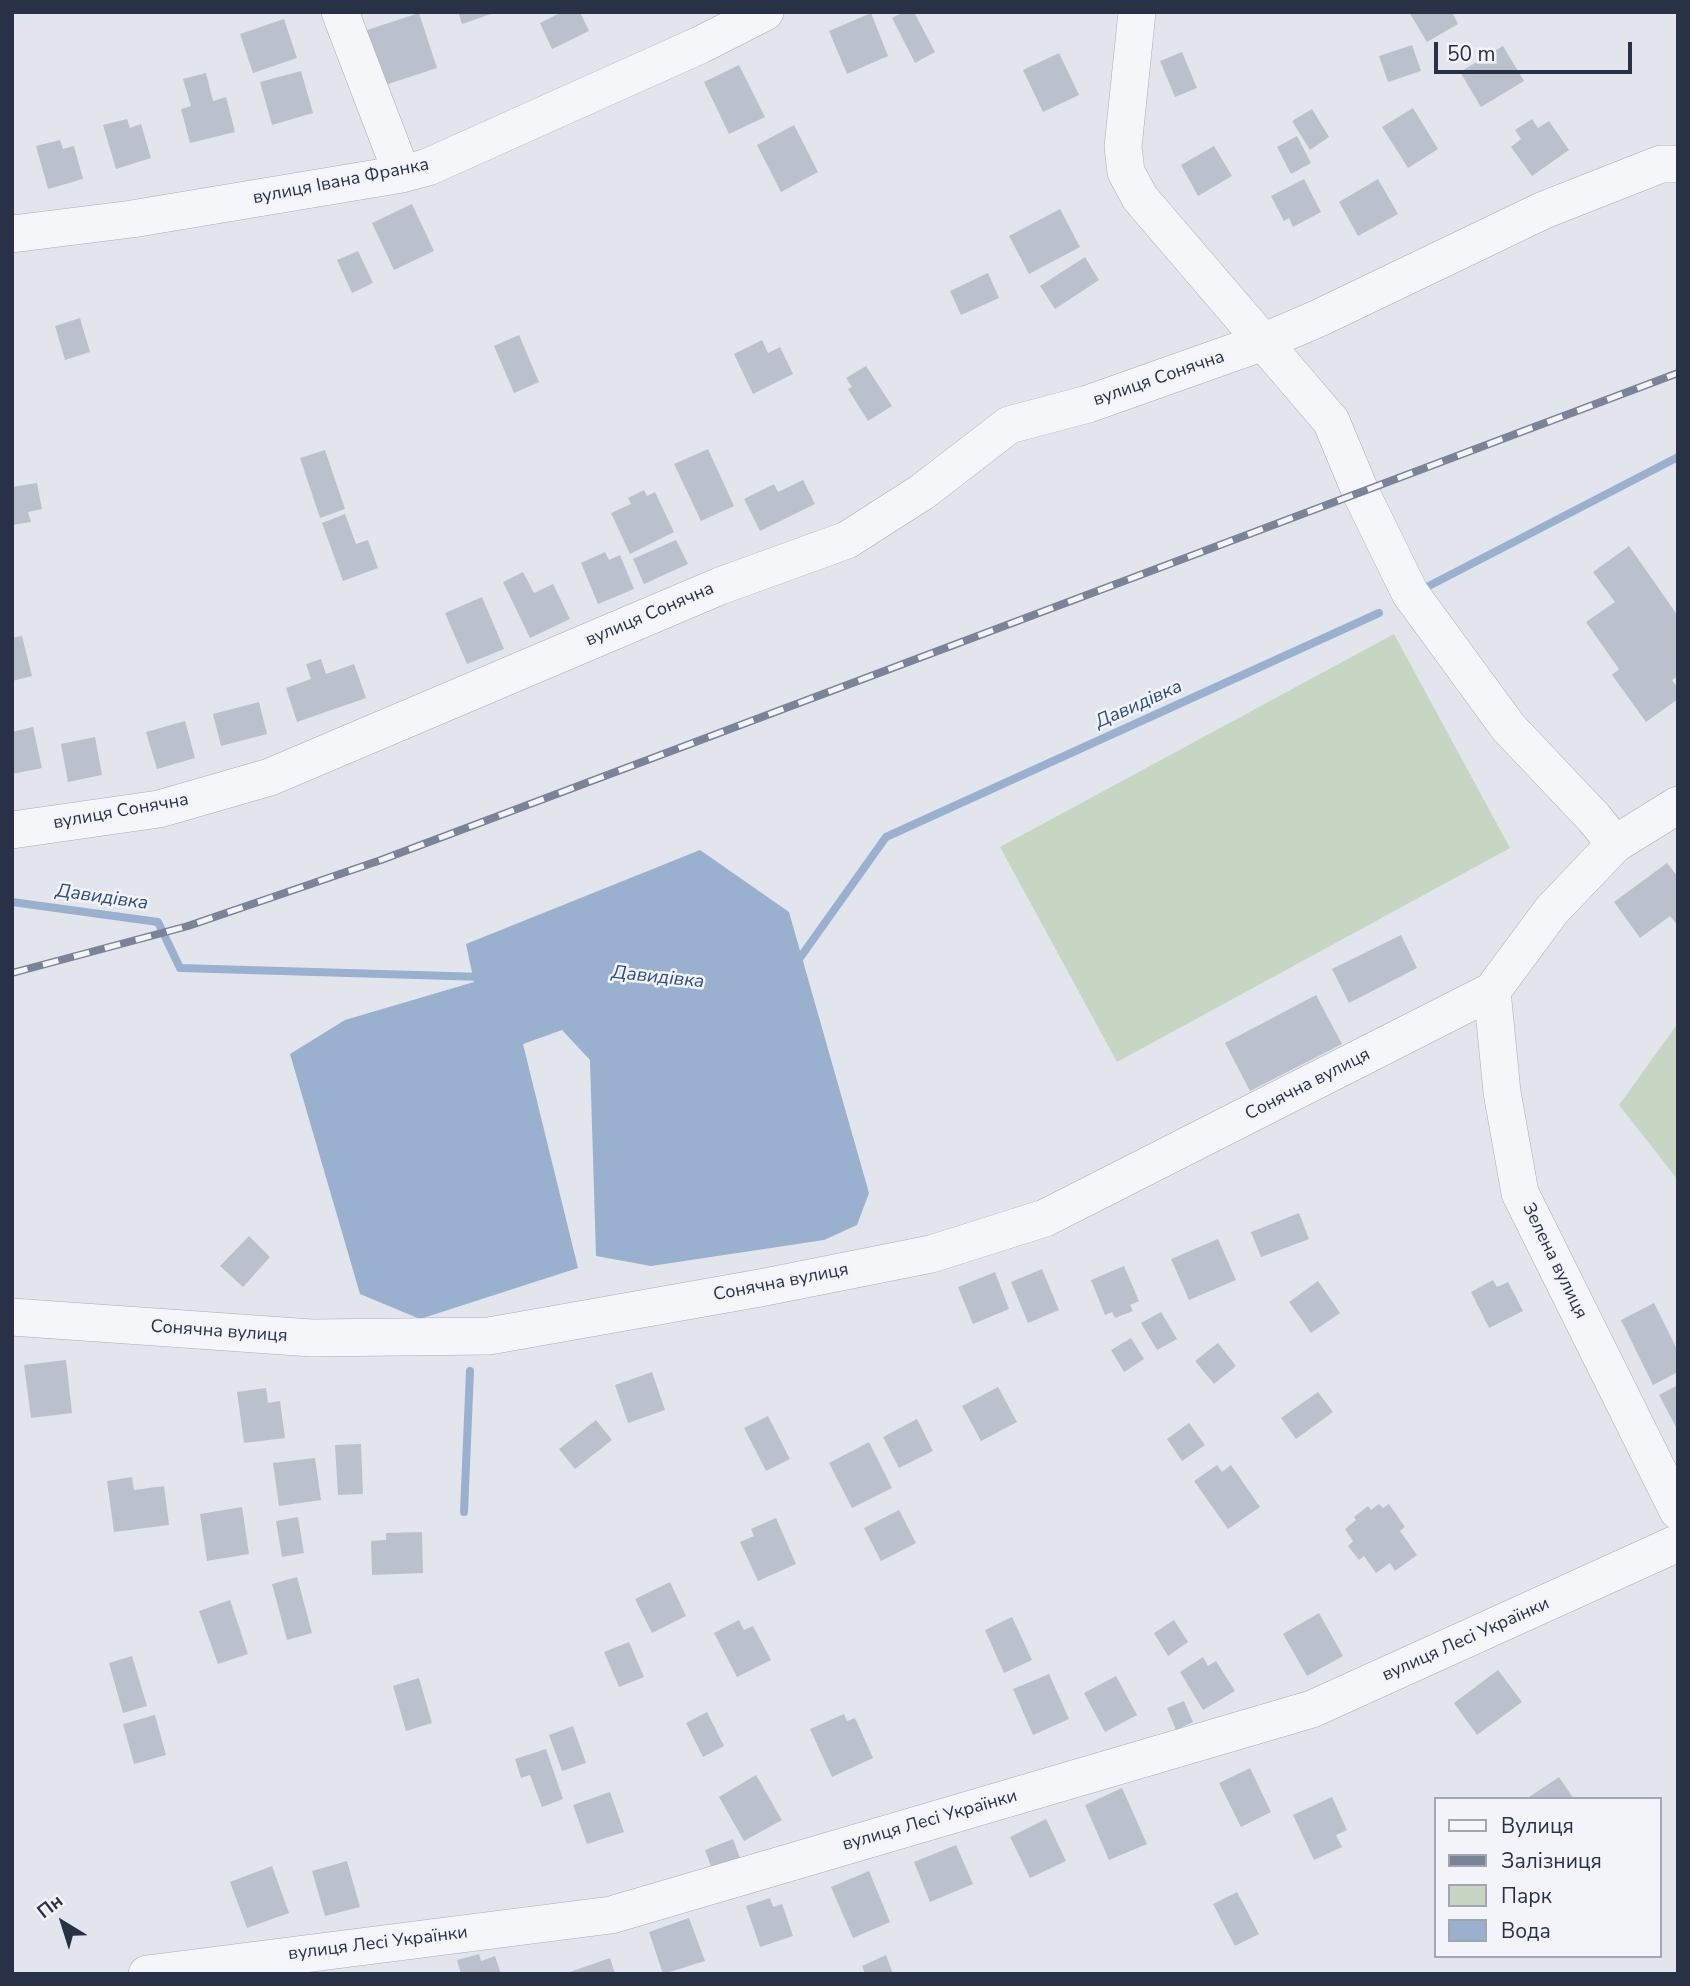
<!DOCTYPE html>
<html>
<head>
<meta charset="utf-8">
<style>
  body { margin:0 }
  #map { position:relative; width:1690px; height:1986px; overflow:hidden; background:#e2e5ec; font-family:"Nunito Sans",sans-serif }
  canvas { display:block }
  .frame { position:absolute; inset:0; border:14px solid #283146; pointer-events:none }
  .legend { position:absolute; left:1434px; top:1797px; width:228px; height:161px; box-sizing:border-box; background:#f2f4f9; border:2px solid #a1a6b1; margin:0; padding:9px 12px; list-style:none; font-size:21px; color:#283146 }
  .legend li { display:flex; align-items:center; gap:14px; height:35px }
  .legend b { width:35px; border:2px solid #a1a6b1 }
  .north { position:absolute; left:28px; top:1888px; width:70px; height:70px; -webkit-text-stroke:5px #f2f4f9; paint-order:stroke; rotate:322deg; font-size:19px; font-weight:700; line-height:28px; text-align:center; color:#283146 }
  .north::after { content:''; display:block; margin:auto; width:24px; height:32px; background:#283146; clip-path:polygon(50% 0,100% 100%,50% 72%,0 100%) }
  .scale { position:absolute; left:1434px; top:42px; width:198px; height:32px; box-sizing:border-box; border:4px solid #283146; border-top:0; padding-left:9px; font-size:21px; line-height:24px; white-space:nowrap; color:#283146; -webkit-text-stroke:5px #f2f4f9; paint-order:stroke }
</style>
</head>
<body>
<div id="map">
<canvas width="1690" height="1986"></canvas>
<div class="frame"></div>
<ul class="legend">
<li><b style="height:9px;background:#f5f6f9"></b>Вулиця</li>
<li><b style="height:9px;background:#7a8397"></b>Залізниця</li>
<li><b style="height:19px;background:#c6d6c2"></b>Парк</li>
<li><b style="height:19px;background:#9ab0cf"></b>Вода</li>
</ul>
<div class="north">Пн</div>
<div class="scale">50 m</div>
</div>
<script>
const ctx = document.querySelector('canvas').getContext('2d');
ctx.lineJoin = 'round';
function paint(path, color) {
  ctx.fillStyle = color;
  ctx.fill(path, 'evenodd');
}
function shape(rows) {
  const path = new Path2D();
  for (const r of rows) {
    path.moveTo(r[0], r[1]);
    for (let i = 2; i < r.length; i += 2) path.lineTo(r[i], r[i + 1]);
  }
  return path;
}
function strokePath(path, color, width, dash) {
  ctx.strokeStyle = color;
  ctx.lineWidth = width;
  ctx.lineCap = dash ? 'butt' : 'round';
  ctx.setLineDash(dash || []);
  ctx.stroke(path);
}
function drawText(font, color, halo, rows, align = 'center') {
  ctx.font = font + ' "Nunito Sans",sans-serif';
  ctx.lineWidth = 5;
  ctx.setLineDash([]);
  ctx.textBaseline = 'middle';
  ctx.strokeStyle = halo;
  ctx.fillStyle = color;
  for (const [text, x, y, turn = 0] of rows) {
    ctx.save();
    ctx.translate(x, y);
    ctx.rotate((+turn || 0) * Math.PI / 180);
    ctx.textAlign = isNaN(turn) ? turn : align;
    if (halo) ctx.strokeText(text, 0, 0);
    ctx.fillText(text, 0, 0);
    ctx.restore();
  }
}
const green = shape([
  [1394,634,1510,848,1117,1062,1000,847],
  [1678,1023,1678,1180,1619,1105]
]);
const water = shape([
  [700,850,789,912,869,1193,857,1225,824,1240,651,1266,596,1256,590,1060,562,1030,523,1044,578,1268,420,1319,360,1294,290,1054,345,1020,474,982,466,944]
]);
const stream = shape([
  [1423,589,1678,457],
  [12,902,158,922,180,968,483,977],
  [797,962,886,837,1379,613],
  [464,1512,470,1371]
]);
const building = shape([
  [458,12,494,12,494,13,462,24],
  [562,12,580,12,589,31,552,49,540,23],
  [904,12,914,12,935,52,915,63,892,18],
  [1409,12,1452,12,1458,24,1427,42],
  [419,13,437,68,382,86,364,31],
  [871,13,888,56,847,74,829,31],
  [284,19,297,58,253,73,240,34],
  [1412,45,1421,71,1388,82,1379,56],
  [1503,46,1524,81,1481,107,1460,72],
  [1182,52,1197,88,1175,97,1160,61],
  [1059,53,1079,95,1043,112,1023,70],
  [739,65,765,117,729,134,704,82],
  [301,71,313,113,272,125,260,82],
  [206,73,213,101,226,97,235,132,190,143,181,109,191,106,183,79],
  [1413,108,1438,149,1408,168,1382,127],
  [1312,109,1329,137,1310,150,1292,121],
  [127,119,130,128,141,124,151,158,116,169,103,125],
  [1532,119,1538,128,1549,121,1569,150,1532,176,1511,147,1521,139,1515,130],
  [794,125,818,172,781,192,757,145],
  [1297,136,1311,163,1291,174,1277,147],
  [60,140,63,149,74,146,83,179,48,189,36,146],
  [1214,146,1232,176,1198,196,1181,165],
  [1304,179,1321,212,1293,227,1289,218,1284,221,1271,196],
  [1378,179,1398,214,1358,236,1339,202],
  [412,204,434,251,394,270,372,223],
  [1060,209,1080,247,1029,274,1009,236],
  [358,251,373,283,352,293,337,260],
  [1085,257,1099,280,1055,309,1040,286],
  [988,273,999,298,961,315,950,291],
  [80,318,90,352,65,360,55,326],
  [519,335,539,382,514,393,494,346],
  [762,340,768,353,780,347,793,374,753,394,734,354],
  [866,366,892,406,868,421,848,389,852,387,846,378],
  [708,449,734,506,701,521,674,464],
  [325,450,345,509,320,518,300,458],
  [803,480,815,504,760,531,744,499,774,484,778,492],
  [37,483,42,509,28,512,31,522,12,525,12,487],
  [644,490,647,496,655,492,674,532,630,554,611,513,631,504,628,498],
  [345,514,356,544,368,540,378,568,343,581,322,523],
  [676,540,688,564,644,584,633,559],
  [1629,546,1678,616,1678,676,1672,680,1678,688,1678,699,1646,722,1612,675,1619,669,1586,622,1615,602,1593,572],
  [605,552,609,560,620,555,634,589,598,604,581,563],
  [523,572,534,593,553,584,570,619,530,638,503,582],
  [482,597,504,649,467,664,445,613],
  [22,636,32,676,12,681,12,638],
  [321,659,326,674,354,664,366,698,297,722,286,688,311,679,306,664],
  [259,702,267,734,221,746,213,714],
  [185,721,195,758,157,769,146,732],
  [33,727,42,768,12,774,12,732],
  [95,737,102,775,68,782,61,744],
  [1667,863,1678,877,1678,926,1670,916,1640,938,1614,902],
  [1401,935,1417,968,1349,1003,1332,969],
  [1316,995,1342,1044,1250,1091,1225,1043],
  [1299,1213,1309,1239,1261,1257,1251,1232],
  [249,1236,270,1257,243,1287,220,1266],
  [1218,1239,1236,1280,1189,1300,1171,1259],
  [1124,1266,1139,1301,1130,1305,1133,1311,1115,1318,1112,1312,1105,1315,1091,1280],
  [1042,1269,1059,1310,1028,1323,1011,1282],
  [995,1272,1009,1309,973,1324,958,1287],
  [1493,1280,1497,1287,1508,1282,1523,1311,1489,1328,1471,1292],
  [1318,1281,1340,1313,1311,1333,1289,1302],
  [1654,1303,1678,1351,1678,1372,1653,1385,1621,1320],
  [1161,1312,1177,1339,1157,1350,1141,1323],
  [1131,1338,1144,1359,1124,1372,1111,1350],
  [1218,1343,1236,1366,1214,1384,1195,1361],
  [66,1360,72,1413,31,1418,24,1365],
  [652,1372,665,1410,628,1423,615,1385],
  [1678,1385,1678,1427,1676,1427,1659,1395],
  [998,1387,1017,1422,981,1441,962,1406],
  [266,1388,268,1403,280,1401,285,1438,244,1443,237,1392],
  [1318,1392,1333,1412,1296,1439,1281,1418],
  [768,1416,790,1459,766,1471,744,1428],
  [917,1419,933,1451,899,1468,883,1437],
  [596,1420,612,1440,575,1469,559,1449],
  [1189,1423,1205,1445,1182,1461,1167,1439],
  [869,1442,892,1488,852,1508,829,1463],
  [361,1444,363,1494,338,1495,335,1445],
  [315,1458,321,1500,279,1506,273,1463],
  [1217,1465,1222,1472,1231,1465,1260,1507,1228,1529,1194,1481],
  [132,1477,134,1490,164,1486,169,1525,114,1532,107,1481],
  [1379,1504,1383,1508,1389,1504,1405,1527,1400,1531,1417,1555,1395,1571,1390,1563,1376,1573,1364,1556,1359,1560,1348,1546,1353,1541,1345,1529,1356,1520,1354,1517,1368,1506,1371,1510],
  [242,1507,249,1554,207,1561,200,1514],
  [899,1510,916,1543,881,1561,864,1528],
  [298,1517,304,1553,282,1557,276,1521],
  [776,1518,796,1564,758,1581,740,1542,754,1536,751,1529],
  [422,1532,423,1573,372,1575,371,1541,386,1540,386,1533],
  [297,1577,312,1633,287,1640,272,1584],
  [670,1582,686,1616,652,1633,635,1599],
  [230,1600,248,1654,218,1664,199,1611],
  [1319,1613,1343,1656,1307,1676,1283,1634],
  [1012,1617,1032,1660,1004,1673,985,1630],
  [739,1620,744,1630,753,1626,771,1660,737,1677,714,1633],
  [1174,1620,1188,1642,1168,1656,1154,1633],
  [629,1642,644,1677,619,1687,604,1652],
  [132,1656,147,1706,123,1713,109,1663],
  [1203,1657,1208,1666,1216,1661,1235,1691,1203,1710,1180,1672],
  [1498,1670,1522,1702,1477,1735,1454,1703],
  [1049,1674,1069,1719,1033,1735,1013,1689],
  [1116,1676,1137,1715,1105,1732,1084,1693],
  [419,1678,432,1723,406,1731,393,1686],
  [1184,1701,1193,1722,1176,1730,1167,1708],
  [707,1712,724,1746,703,1757,686,1723],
  [844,1714,847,1721,855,1718,873,1758,832,1777,810,1729],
  [155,1715,166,1755,134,1764,123,1724],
  [573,1726,586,1763,562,1771,549,1735],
  [546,1749,563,1799,542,1807,530,1775,521,1778,515,1759],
  [1250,1768,1271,1812,1241,1827,1219,1783],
  [756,1775,782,1820,744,1841,719,1797],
  [1559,1777,1574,1799,1526,1799],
  [1122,1788,1147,1844,1109,1860,1085,1805],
  [610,1792,624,1832,587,1844,573,1805],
  [1332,1797,1347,1830,1336,1835,1342,1847,1314,1860,1293,1815],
  [1046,1819,1066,1861,1030,1878,1010,1837],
  [733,1839,741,1861,713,1872,705,1850],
  [956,1845,973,1884,930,1902,914,1862],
  [347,1861,360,1907,325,1916,312,1871],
  [272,1866,289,1913,247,1928,230,1882],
  [869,1871,890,1922,853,1938,831,1887],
  [1237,1892,1259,1934,1235,1946,1213,1904],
  [770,1898,773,1907,782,1904,793,1936,760,1947,746,1906],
  [689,1918,705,1961,663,1974,649,1932],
  [479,1954,481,1961,495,1956,501,1974,461,1974,457,1960],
  [886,1955,893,1974,865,1974,862,1966],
  [610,1958,615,1974,567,1974,567,1973]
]);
const minor = shape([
  [340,12,402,174],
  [1137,12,1123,147,1126,172,1140,198,1331,421,1361,493,1410,593,1508,727,1594,818,1615,844],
  [12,234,132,219,402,174,428,167,700,45,765,12],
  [12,830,159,809,270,777,720,586,847,540,922,492,1009,425,1088,404,1263,342,1319,318,1544,210,1661,164,1678,164],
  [1492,991,1502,1092,1520,1193,1678,1511],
  [12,1317,312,1338,489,1336,760,1288,931,1254,1045,1218,1492,991,1552,910,1615,844,1678,805],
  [147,1974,611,1915,1312,1709,1678,1543]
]);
const rail = shape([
  [12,973,188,926,381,860,1678,373]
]);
const streetNames = [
  ["вулиця Івана Франка",341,182,-11],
  ["вулиця Сонячна",1159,379,-19],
  ["вулиця Сонячна",650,615,-23],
  ["вулиця Сонячна",121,812,-10],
  ["Сонячна вулиця",1308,1085,-27],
  ["Зелена вулиця",1554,1261,64],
  ["Сонячна вулиця",781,1283,-11],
  ["Сонячна вулиця",219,1332,4],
  ["вулиця Лесі Українки",1466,1640,-24],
  ["вулиця Лесі Українки",930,1821,-16],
  ["вулиця Лесі Українки",378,1944,-7]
];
const waterNames = [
  ["Давидівка",1139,705,-24],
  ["Давидівка",102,898,8],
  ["Давидівка",658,978,6]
];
paint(green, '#c6d6c2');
paint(water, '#9ab0cf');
strokePath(stream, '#9ab0cf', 8);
paint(building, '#bbc1cc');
strokePath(minor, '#a6abb7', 38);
strokePath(minor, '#f5f6f9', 37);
strokePath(rail, '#7a8397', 8);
strokePath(rail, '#f2f4f9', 5, [16]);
drawText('18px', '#283146', '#f2f4f9', streetNames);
drawText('italic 19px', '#2e4c7e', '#f2f4f9', waterNames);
</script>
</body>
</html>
